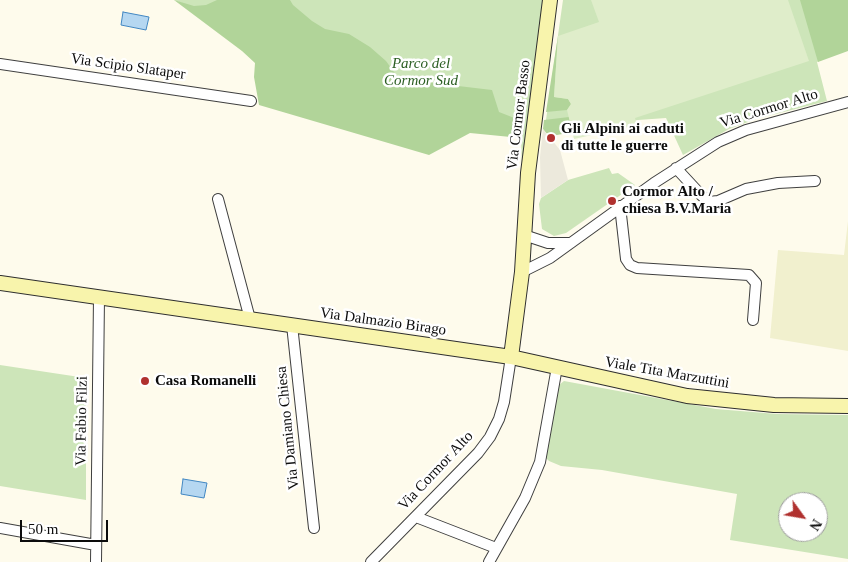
<!DOCTYPE html>
<html>
<head>
<meta charset="utf-8">
<style>
  body { margin:0 }
  #map { position:relative; width:848px; height:562px; overflow:hidden; background:#fefbec; font-family:Georgia,serif }
  canvas { display:block }
  .north { position:absolute; left:778px; top:492px; width:50px; height:50px; box-sizing:border-box; background:#fff; border:1px solid #9e9e9e; border-radius:50%; rotate:122deg; font-size:14px; font-weight:700; line-height:20px; text-align:center; color:#0c0c0c }
  .north::after { content:''; display:block; margin:auto; width:18px; height:22px; background:#b0312f; clip-path:polygon(50% 0,100% 100%,50% 72%,0 100%) }
  .scale { position:absolute; left:20px; top:520px; width:88px; height:22px; box-sizing:border-box; border:2px solid #0c0c0c; border-top:0; padding-left:6px; font-size:15px; line-height:18px; white-space:nowrap; color:#0c0c0c; -webkit-text-stroke:4px #fff; paint-order:stroke }
</style>
</head>
<body>
<div id="map">
<canvas width="848" height="562"></canvas>
<div class="north">N</div>
<div class="scale">50 m</div>
</div>
<script>
const ctx = document.querySelector('canvas').getContext('2d');
ctx.lineJoin = 'round';
function paint(path, color) {
  ctx.fillStyle = color;
  ctx.fill(path, 'evenodd');
}
function shape(rows) {
  const path = new Path2D();
  for (const r of rows) {
    path.moveTo(r[0], r[1]);
    for (let i = 2; i < r.length; i += 2) path.lineTo(r[i], r[i + 1]);
  }
  return path;
}
function strokePath(path, color, width, dash) {
  ctx.strokeStyle = color;
  ctx.lineWidth = width;
  ctx.lineCap = dash ? 'butt' : 'round';
  ctx.setLineDash(dash || []);
  ctx.stroke(path);
}
function drawText(font, color, halo, rows, align = 'center') {
  ctx.font = font + ' Georgia,serif';
  ctx.lineWidth = 5;
  ctx.setLineDash([]);
  ctx.textBaseline = 'middle';
  ctx.strokeStyle = halo;
  ctx.fillStyle = color;
  for (const [text, x, y, turn = 0] of rows) {
    ctx.save();
    ctx.translate(x, y);
    ctx.rotate((+turn || 0) * Math.PI / 180);
    ctx.textAlign = isNaN(turn) ? turn : align;
    if (halo) ctx.strokeText(text, 0, 0);
    ctx.fillText(text, 0, 0);
    ctx.restore();
  }
}
const farmland = shape([
  [848,221,848,351,770,338,778,250,844,255]
]);
const green = shape([
  [174,0,544,0,522,174,521,135,256,62,187,5],
  [563,0,848,0,848,49,817,62,827,101,756,119,729,129,683,155,666,118,638,120,569,131,545,127],
  [609,168,612,174,618,173,635,185,566,233,554,236,542,229,539,204,541,198,568,180],
  [0,365,86,378,86,500,0,486],
  [564,381,716,409,777,414,848,415,848,559,730,540,737,494,602,470,561,466,549,461,545,457,559,385],
  [788,502,818,502,818,532,788,532]
]);
const forest = shape([
  [174,0,194,6,206,5,217,0,290,0,293,5,312,21,325,29,349,34,370,47,386,61,399,79,492,90,499,112,522,121,521,138,470,133,429,155,259,105,254,77,255,63,242,51],
  [800,0,848,0,848,51,818,62],
  [558,36,554,97,568,99,571,104,567,110,546,112],
  [569,117,573,132,557,135,546,133,543,129,544,120]
]);
const pitch = shape([
  [591,0,788,0,809,61,635,118,637,125,574,139,567,110,571,104,568,99,554,97,558,36,599,22]
]);
const plaza = shape([
  [543,129,560,150,568,180,541,198,540,157]
]);
const water = shape([
  [123,12,149,17,146,30,121,25,123,12],
  [183,479,207,483,204,498,181,494,183,479]
]);
const street = shape([
  [0,64,251,101],
  [676,168,701,195,709,202,718,201,746,189,778,183,815,181],
  [218,199,250,319],
  [620,206,626,259,630,265,637,268,749,275,756,283,753,320],
  [524,235,548,243,569,243],
  [522,272,550,258,654,183,718,142,746,130,848,102],
  [292,325,314,528],
  [416,517,496,548],
  [0,528,96,545],
  [96,562,99,297],
  [371,562,478,453,490,437,499,419,504,402,511,357],
  [489,562,525,498,540,462,557,367]
]);
const secondary = shape([
  [0,283,511,357,687,396,774,405,848,406],
  [511,357,522,272,528,173,550,0]
]);
const markers = [
  [551,138,5,"#b0312f"],
  [612,201,5,"#b0312f"],
  [145,381,5,"#b0312f"]
];
const parkNames = [
  ["Parco del",421,64],
  ["Cormor Sud",421,81]
];
const streetNames = [
  ["Via Scipio Slataper",128,67,8],
  ["Via Cormor Alto",769,109,-17],
  ["Via Cormor Basso",519,115,-83],
  ["Via Dalmazio Birago",383,322,8],
  ["Viale Tita Marzuttini",667,373,10],
  ["Via Fabio Filzi",82,421,-89],
  ["Via Damiano Chiesa",288,428,-96],
  ["Via Cormor Alto",436,471,-47]
];
const poiNames = [
  ["Gli Alpini ai caduti",561,129],
  ["di tutte le guerre",561,146],
  ["Cormor Alto /",622,192],
  ["chiesa B.V.Maria",622,209],
  ["Casa Romanelli",155,381]
];
paint(farmland, '#f1f0ce');
paint(green, '#cde5b9');
paint(forest, '#b1d499');
paint(pitch, '#dfedca');
paint(plaza, '#ece9dc');
paint(water, '#b5d7f1');
strokePath(water, '#4287c2', 1);
strokePath(street, '#3f3f3f', 12);
strokePath(secondary, '#2e2e2e', 16);
strokePath(street, '#fff', 10);
strokePath(secondary, '#f8f4ac', 14);
for (const [x, y, r, color] of markers) {
  const dot = new Path2D();
  dot.arc(x, y, r, 0, 2 * Math.PI);
  ctx.fillStyle = color;
  ctx.fill(dot);
  strokePath(dot, '#fff', 2);
}
drawText('italic 15px', '#2b5e22', '#fff', parkNames);
drawText('15px', '#0c0c0c', '#fff', streetNames);
drawText('bold 15px', '#0c0c0c', '#fff', poiNames, 'left');
</script>
</body>
</html>
